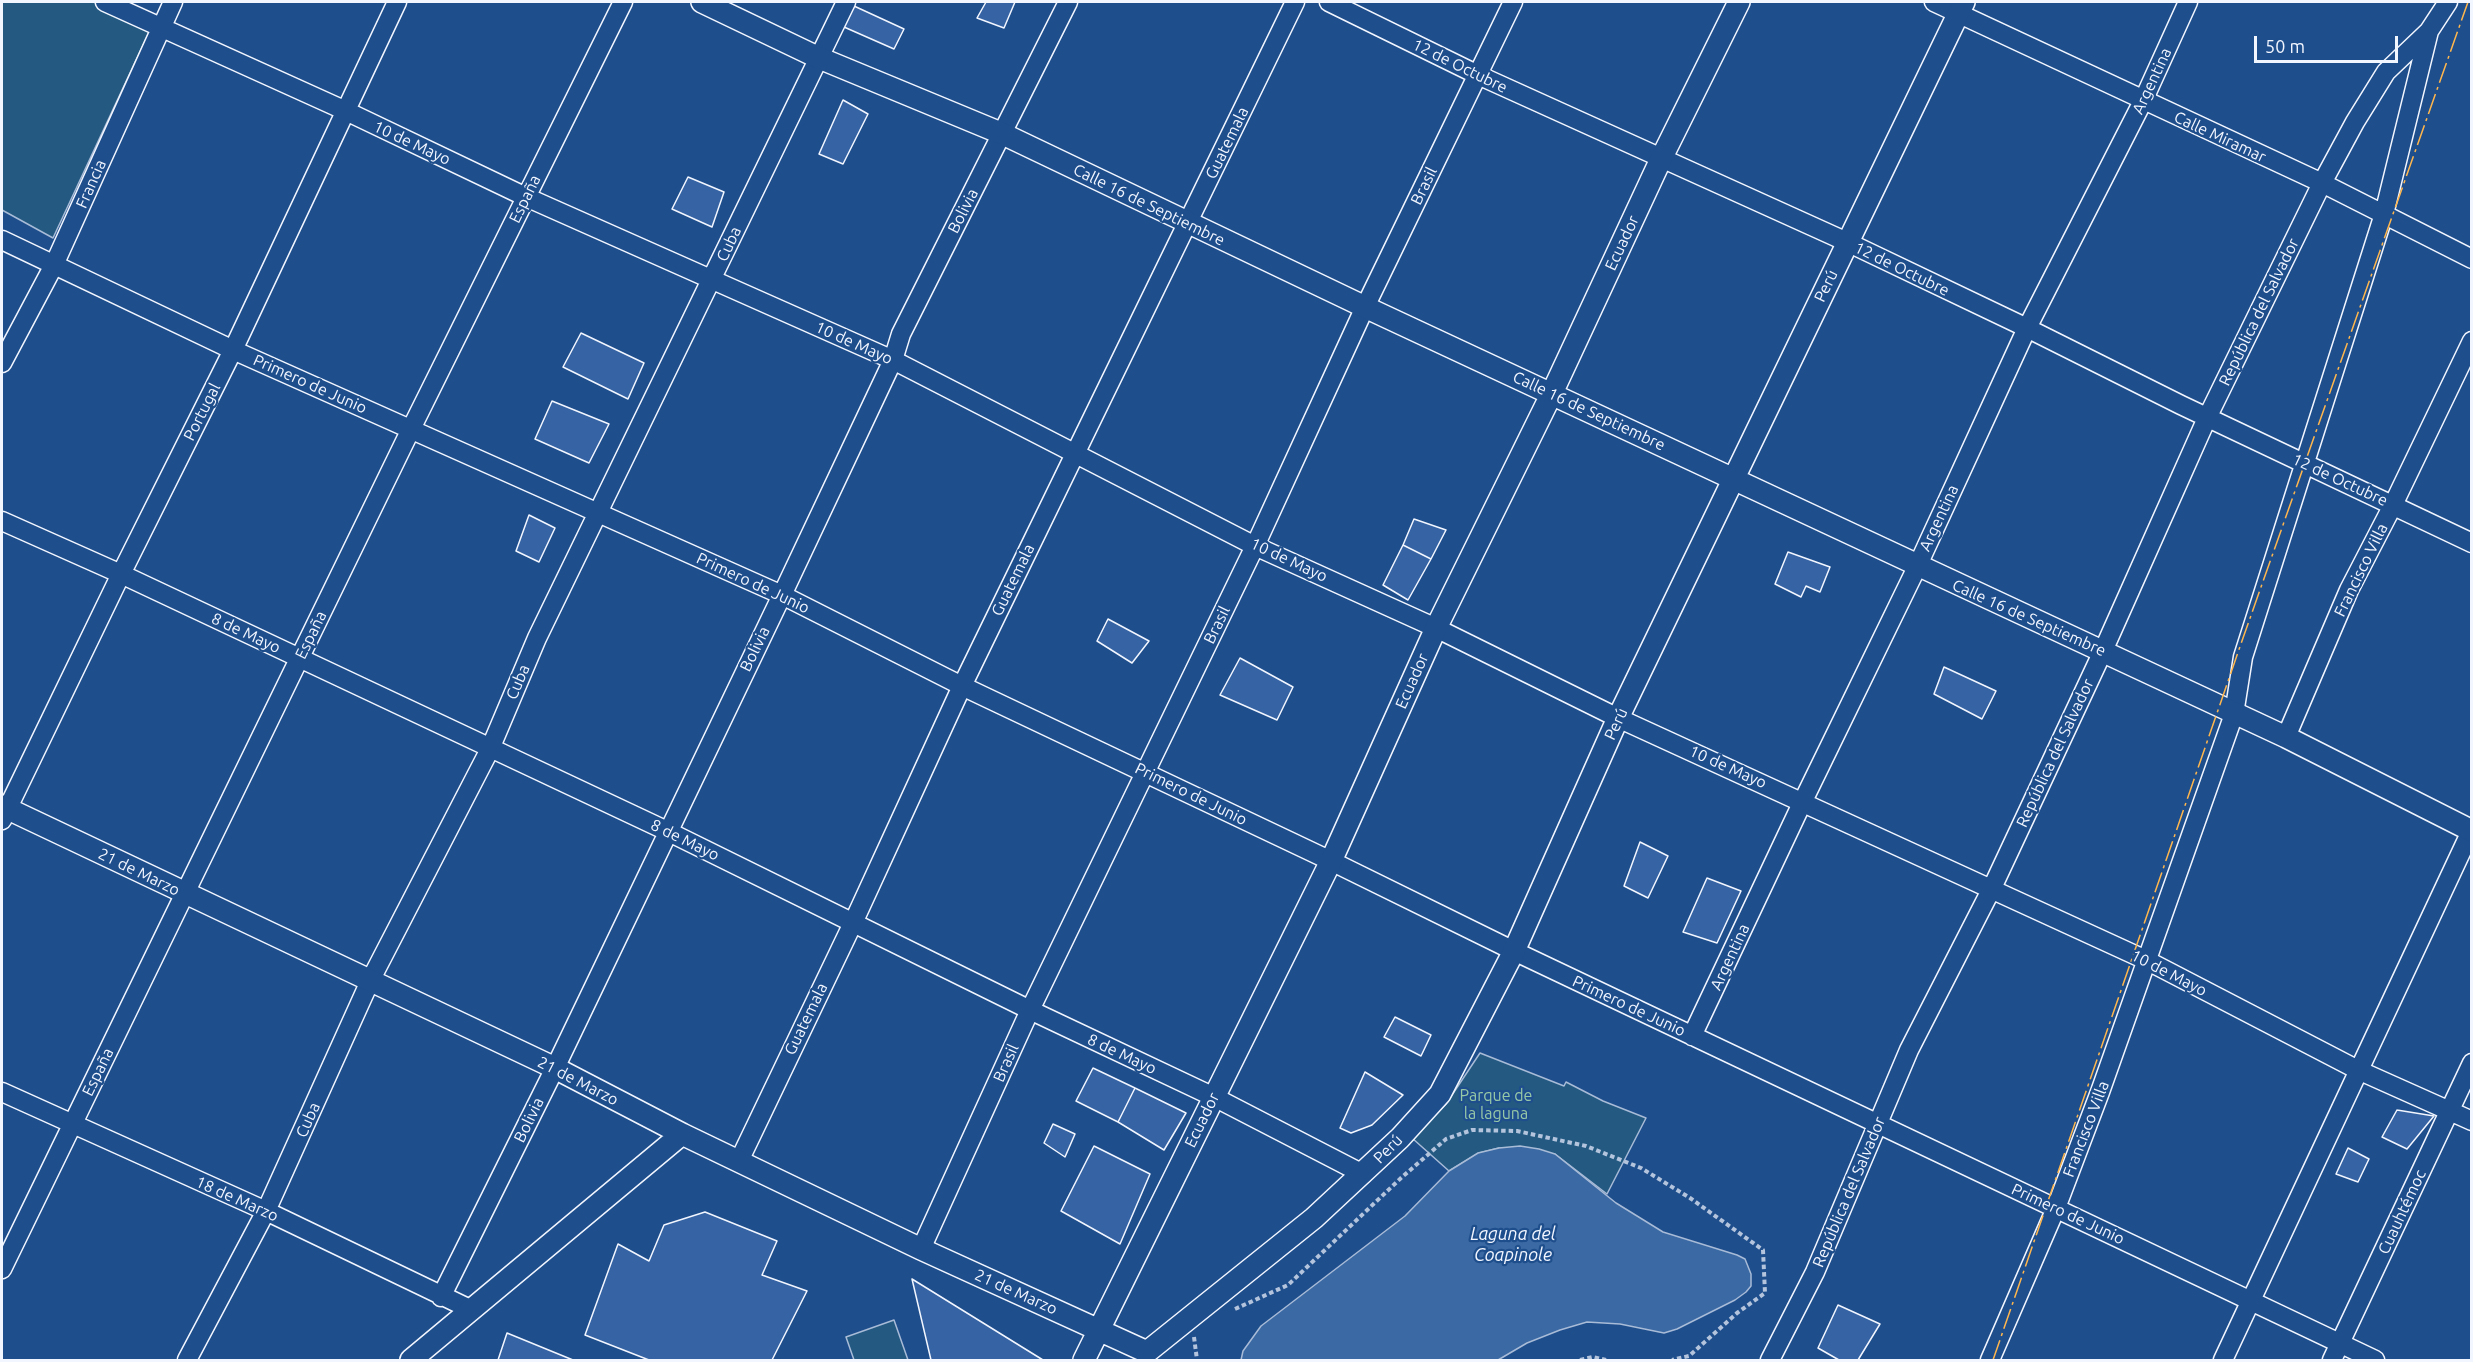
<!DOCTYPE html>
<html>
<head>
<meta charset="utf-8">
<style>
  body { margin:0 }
  #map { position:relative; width:2473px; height:1362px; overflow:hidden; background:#1f4e8c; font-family:Ubuntu,sans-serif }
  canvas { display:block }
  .frame { position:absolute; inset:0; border:3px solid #f2f6ff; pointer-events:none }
  .scale { position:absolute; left:2254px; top:36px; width:144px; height:27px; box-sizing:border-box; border:3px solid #f2f6ff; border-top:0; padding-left:8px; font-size:18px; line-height:21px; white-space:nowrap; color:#f2f6ff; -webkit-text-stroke:4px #1f4e8c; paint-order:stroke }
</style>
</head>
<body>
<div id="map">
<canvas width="2473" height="1362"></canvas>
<div class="frame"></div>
<div class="scale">50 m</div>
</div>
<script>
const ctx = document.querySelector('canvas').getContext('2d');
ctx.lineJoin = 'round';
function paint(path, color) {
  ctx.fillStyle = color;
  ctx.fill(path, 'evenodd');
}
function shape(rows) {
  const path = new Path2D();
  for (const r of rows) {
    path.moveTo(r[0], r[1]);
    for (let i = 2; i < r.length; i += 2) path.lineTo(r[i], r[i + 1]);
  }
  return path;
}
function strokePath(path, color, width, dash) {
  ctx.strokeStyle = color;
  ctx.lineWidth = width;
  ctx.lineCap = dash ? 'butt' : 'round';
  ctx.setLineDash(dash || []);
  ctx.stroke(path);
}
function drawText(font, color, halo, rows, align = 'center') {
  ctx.font = font + ' Ubuntu,sans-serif';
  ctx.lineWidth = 4.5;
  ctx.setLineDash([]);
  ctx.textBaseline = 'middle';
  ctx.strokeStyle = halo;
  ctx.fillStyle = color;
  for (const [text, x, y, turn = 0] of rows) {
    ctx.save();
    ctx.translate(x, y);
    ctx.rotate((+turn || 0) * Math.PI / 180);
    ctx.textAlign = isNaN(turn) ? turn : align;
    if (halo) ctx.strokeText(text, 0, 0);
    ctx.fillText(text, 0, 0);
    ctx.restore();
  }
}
const green = shape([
  [2,2,94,2,151,28,53,238,2,210,2,2],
  [1480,1053,1564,1086,1566,1082,1603,1101,1646,1118,1607,1194,1555,1154,1499,1148,1479,1153,1449,1171,1412,1138,1446,1104,1480,1053],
  [894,1320,908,1360,854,1360,846,1337,894,1320]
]);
const water = shape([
  [1520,1146,1539,1149,1555,1154,1616,1203,1663,1232,1737,1255,1745,1259,1751,1274,1751,1286,1746,1292,1735,1300,1677,1329,1664,1333,1620,1324,1587,1322,1560,1330,1527,1343,1498,1360,1241,1360,1243,1351,1261,1326,1405,1216,1449,1171,1478,1153,1499,1148,1520,1146]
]);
const building = shape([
  [986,2,1015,2,1004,28,977,18,986,2],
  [854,6,904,29,894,49,844,27,854,6],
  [843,100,868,114,843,164,819,154,843,100],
  [688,177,724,192,712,227,672,209,688,177],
  [581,333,644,363,628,399,563,367,581,333],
  [552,401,609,424,589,463,535,439,552,401],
  [529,515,555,528,539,562,516,551,529,515],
  [1414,519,1446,530,1431,559,1403,545,1414,519],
  [1403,545,1431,559,1408,600,1383,585,1403,545],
  [1788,552,1830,567,1820,592,1806,586,1801,597,1775,584,1788,552],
  [1108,619,1149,641,1132,663,1097,641,1108,619],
  [1240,658,1293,687,1277,720,1220,695,1240,658],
  [1944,667,1996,691,1982,719,1934,694,1944,667],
  [1640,842,1668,856,1648,898,1624,886,1640,842],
  [1707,878,1741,891,1717,943,1683,932,1707,878],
  [1395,1017,1431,1035,1421,1056,1384,1037,1395,1017],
  [1093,1068,1135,1088,1118,1122,1076,1101,1093,1068],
  [1365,1072,1403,1095,1372,1125,1351,1133,1340,1128,1365,1072],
  [1135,1088,1186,1113,1164,1150,1118,1122,1135,1088],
  [2397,1110,2434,1116,2407,1149,2382,1137,2397,1110],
  [1053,1124,1075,1134,1065,1157,1044,1143,1053,1124],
  [1094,1146,1150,1174,1120,1244,1061,1211,1094,1146],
  [2348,1148,2369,1159,2358,1182,2336,1174,2348,1148],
  [705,1212,777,1241,762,1275,807,1291,772,1360,649,1360,585,1335,618,1244,649,1261,664,1225,705,1212],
  [912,1279,1043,1360,931,1360,912,1279],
  [1838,1305,1880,1324,1858,1360,1839,1360,1818,1348,1838,1305],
  [507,1333,573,1360,498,1360,507,1333]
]);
const path = shape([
  [1235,1309,1288,1285,1401,1178,1446,1139,1472,1130,1517,1131,1586,1146,1641,1168,1690,1198,1763,1250,1765,1293,1737,1313,1689,1356,1672,1360],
  [1194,1337,1197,1360],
  [1580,1360,1593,1357,1606,1360]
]);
const minor = shape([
  [105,2,346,111,526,197,893,360,1255,546,1436,628,1618,718,2148,961,2358,1070,2472,1121],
  [1329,2,1478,75,1847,242,2027,328,2181,405,2472,543],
  [1934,2,2322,183,2472,259],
  [2,240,233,350,782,595,962,686,1331,861,1514,951,2375,1360],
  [2,363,54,265,173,2],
  [2,521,121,574,667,831,1030,1010,1214,1097,1363,1174],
  [2286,737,2349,590,2393,505,2472,341],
  [2,820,121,574,233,350,397,2],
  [1692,1036,1803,801,1917,567,2027,328,2143,101,2188,2],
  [2,1092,266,1211,472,1310],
  [739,1161,853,923,962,686,1295,2],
  [921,1249,1030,1010,1255,546,1365,307,1513,2],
  [2,1269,411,429,623,2],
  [441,1297,555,1068,782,595,893,360,901,334,1068,2],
  [187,1360,266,1211,370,981,490,749,537,638,846,2],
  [1770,1360,1815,1272,1909,1050,1992,888,2103,651,2207,418,2322,183,2355,122,2386,72,2429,31,2448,2],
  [1990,1360,2056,1208,2100,1092,2234,714,2243,657,2384,214,2429,31],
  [2223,1360,2472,829],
  [2332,1360,2472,1063]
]);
const tertiary = shape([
  [702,2,817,57,1003,134,1365,307,2286,737,2472,831],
  [2,806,555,1068,682,1134,921,1249,1147,1352,1314,1218,1400,1138,1440,1094,1514,951,1618,718,1964,2],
  [411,1360,682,1134],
  [1084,1360,1331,861,1436,628,1552,393,1661,159,1739,2]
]);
const power = shape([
  [1993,1360,2243,638,2468,2]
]);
const streetNames = [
  ["12 de Octubre",1460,66,26],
  ["Argentina",2152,81,-65],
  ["Calle Miramar",2220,137,25],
  ["10 de Mayo",412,143,25],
  ["Guatemala",1227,143,-64],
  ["Francia",91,184,-66],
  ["Brasil",1424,186,-64],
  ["España",525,199,-64],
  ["Calle 16 de Septiembre",1149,205,26],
  ["Bolivia",963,211,-63],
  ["Ecuador",1622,243,-65],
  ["Cuba",729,244,-65],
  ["12 de Octubre",1902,269,26],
  ["Perú",1826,286,-64],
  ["República del Salvador",2259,312,-64],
  ["10 de Mayo",854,343,24],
  ["Primero de Junio",310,384,24],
  ["Calle 16 de Septiembre",1589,411,25],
  ["Portugal",202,412,-63],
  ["12 de Octubre",2340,480,25],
  ["Argentina",1939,518,-65],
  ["10 de Mayo",1289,560,25],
  ["Francisco Villa",2361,570,-64],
  ["Guatemala",1013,580,-64],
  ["Primero de Junio",753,583,25],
  ["Calle 16 de Septiembre",2029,618,24],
  ["Brasil",1217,625,-64],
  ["8 de Mayo",246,633,25],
  ["España",311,635,-64],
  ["Bolivia",755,649,-64],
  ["Ecuador",1412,681,-66],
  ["Cuba",518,682,-67],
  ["Perú",1616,724,-65],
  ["República del Salvador",2055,753,-65],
  ["10 de Mayo",1728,767,24],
  ["Primero de Junio",1191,794,26],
  ["8 de Mayo",685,840,26],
  ["21 de Marzo",139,872,26],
  ["Argentina",1730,957,-65],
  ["10 de Mayo",2169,973,27],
  ["Primero de Junio",1629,1006,25],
  ["Guatemala",806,1019,-64],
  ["8 de Mayo",1122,1054,25],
  ["Brasil",1006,1063,-66],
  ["España",98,1072,-64],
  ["21 de Marzo",578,1081,27],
  ["Cuba",308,1120,-66],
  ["Bolivia",529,1120,-64],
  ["Ecuador",1202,1120,-64],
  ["Francisco Villa",2086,1129,-69],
  ["Perú",1388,1149,-45],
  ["República del Salvador",1849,1192,-67],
  ["18 de Marzo",237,1199,24],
  ["Cuauhtémoc",2402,1212,-65],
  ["Primero de Junio",2068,1214,25],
  ["21 de Marzo",1016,1292,24]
];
const parkNames = [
  ["Parque de",1496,1096],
  ["la laguna",1496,1114]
];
const waterNames = [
  ["Laguna del",1513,1234],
  ["Coapinole",1513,1255]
];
paint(green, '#245a82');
strokePath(green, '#a8bbd7', 1.5);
paint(water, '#3b69a3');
strokePath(water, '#a8bbd7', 1.5);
paint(building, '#3563a3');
strokePath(building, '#f2f6ff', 1.5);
strokePath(minor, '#f2f6ff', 21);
strokePath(tertiary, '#f2f6ff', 24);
strokePath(path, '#b3c4dc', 4, [4.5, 3]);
strokePath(minor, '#1f4e8c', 18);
strokePath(tertiary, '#1f4e8c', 21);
strokePath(power, '#ffb74d', 1.5, [21, 4.5, 3, 4.5]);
drawText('16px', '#f2f6ff', '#1f4e8c', streetNames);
drawText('16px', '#97c8a6', '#1f4e8c', parkNames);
drawText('italic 18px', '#f2f6ff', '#1f4e8c', waterNames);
</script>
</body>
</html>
